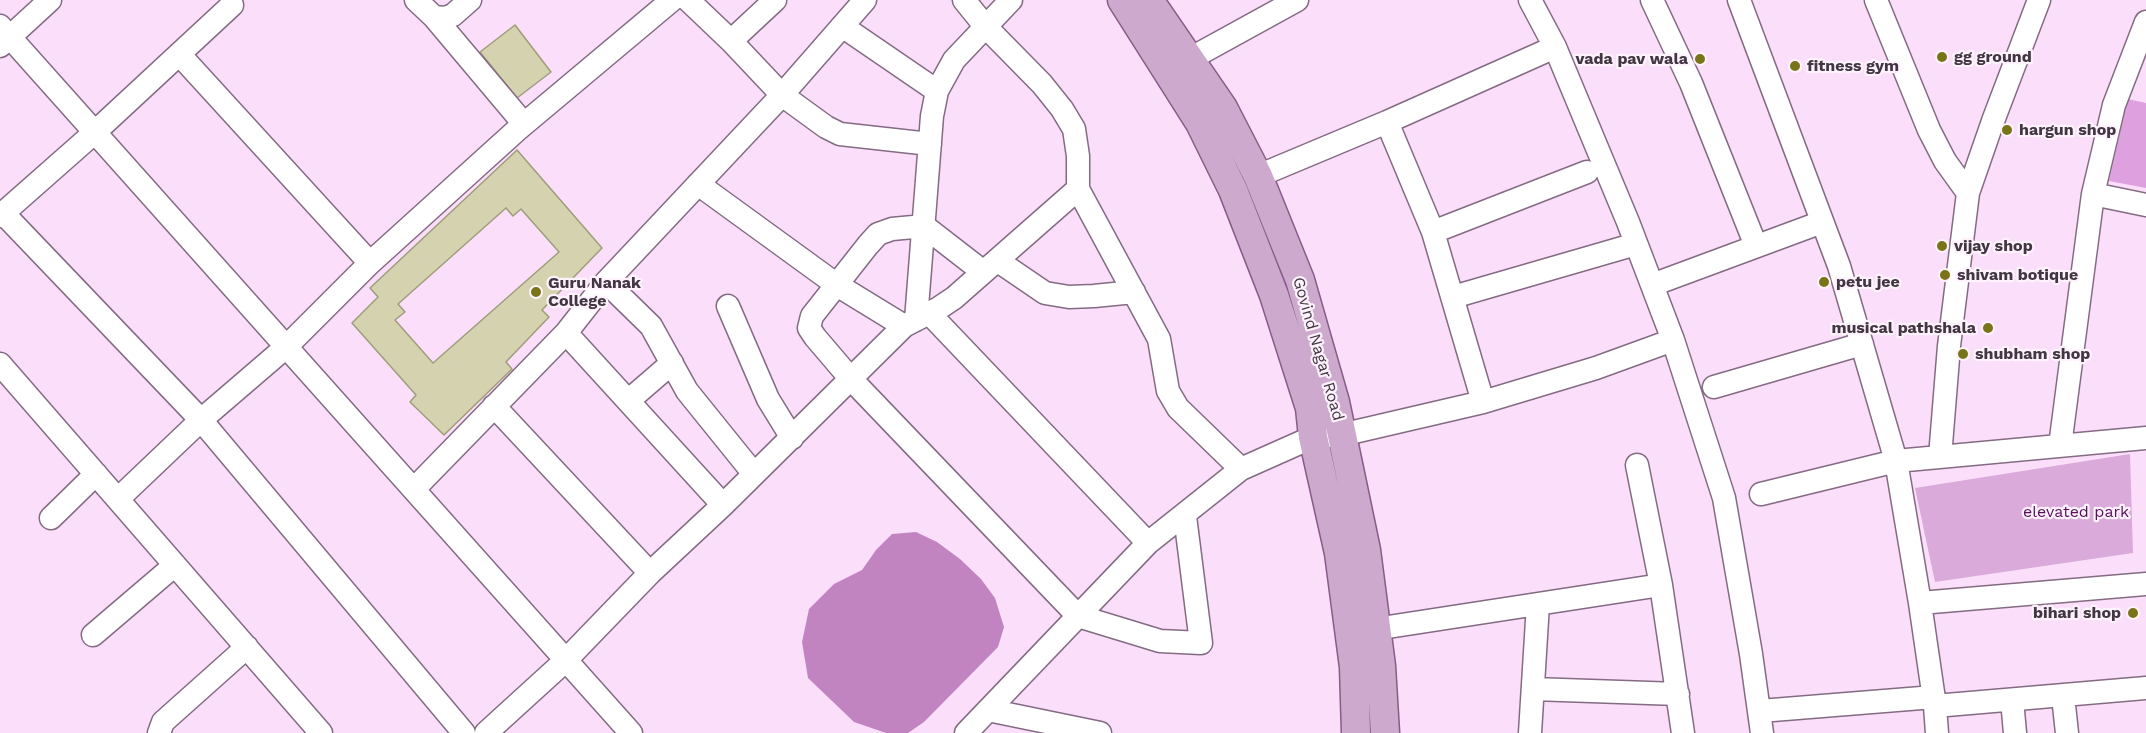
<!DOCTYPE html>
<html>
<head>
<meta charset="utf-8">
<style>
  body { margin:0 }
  canvas { display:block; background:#fbdffa }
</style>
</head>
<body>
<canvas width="2146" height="733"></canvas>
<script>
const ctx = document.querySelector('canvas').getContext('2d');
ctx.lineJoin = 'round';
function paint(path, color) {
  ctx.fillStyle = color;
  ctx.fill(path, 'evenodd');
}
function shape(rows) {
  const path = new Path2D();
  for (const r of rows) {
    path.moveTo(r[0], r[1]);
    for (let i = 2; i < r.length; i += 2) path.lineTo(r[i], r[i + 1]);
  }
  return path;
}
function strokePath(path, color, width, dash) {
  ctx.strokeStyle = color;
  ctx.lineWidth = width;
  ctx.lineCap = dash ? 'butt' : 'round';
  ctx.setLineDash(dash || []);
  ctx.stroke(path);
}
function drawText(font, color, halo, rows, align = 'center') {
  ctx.font = font + ' "Work Sans",sans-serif';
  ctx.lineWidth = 4.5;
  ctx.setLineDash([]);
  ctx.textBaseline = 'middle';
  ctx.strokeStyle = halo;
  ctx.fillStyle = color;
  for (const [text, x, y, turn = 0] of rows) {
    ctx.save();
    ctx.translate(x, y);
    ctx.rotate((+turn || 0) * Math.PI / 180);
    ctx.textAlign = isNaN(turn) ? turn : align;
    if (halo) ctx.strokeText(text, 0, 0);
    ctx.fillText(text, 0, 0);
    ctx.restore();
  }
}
const green = shape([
  [2130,454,2133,553,1935,582,1915,488]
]);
const forest = shape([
  [2128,99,2146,103,2146,188,2109,181]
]);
const water = shape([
  [916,532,937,542,960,559,981,579,995,598,1004,627,998,647,924,722,908,733,886,733,854,722,808,678,802,642,809,609,834,584,862,570,876,550,892,534]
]);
const building = shape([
  [515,25,551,72,517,98,480,52,515,25],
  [517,150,602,248,542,310,549,317,506,362,512,369,444,435,410,402,416,395,352,323,378,297,370,288,517,150],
  [506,208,513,216,521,209,559,252,433,363,395,320,405,312,398,304,506,208]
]);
const minor = shape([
  [416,0,434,17,445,18,453,15,470,0],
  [688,0,731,41,782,95,826,127,840,134,930,144],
  [964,0,985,26,1042,84,1062,109,1074,129,1078,156,1078,189,1159,339,1168,391,1178,408,1241,469],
  [1652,0,1691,83,1756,246],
  [1739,0,1839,266,1896,461,1920,603,1935,706,1937,733],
  [1876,0,1929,130,1945,161,1968,193],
  [434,17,524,124],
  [0,26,631,733],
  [842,26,937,91],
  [731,41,775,0],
  [0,46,50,0],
  [1555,47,1628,222,1673,340,1724,498,1751,654,1762,733],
  [179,54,370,263],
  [1177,66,1297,0],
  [1387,122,1433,232,1483,402],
  [1258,176,1387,122,1555,47,1530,0],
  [698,184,837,285,904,326],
  [2093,194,2146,205],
  [3,213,201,420,464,733],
  [0,216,94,133,232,5],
  [1433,232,1587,172],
  [998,261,1045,293,1069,297,1094,296,1134,292],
  [982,271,924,226,892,229,878,234,868,245,812,316,809,328,815,337,850,378,1078,616,1160,641,1201,643,1185,516],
  [606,282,651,326,687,391,754,474],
  [1652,285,1822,222],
  [1453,297,1636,244],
  [728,306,768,399,792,438],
  [929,313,1148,543],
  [916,320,932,116,937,91,954,60,1011,0],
  [566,333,723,505],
  [0,364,321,733],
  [1714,387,1862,344],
  [628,401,672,363],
  [494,406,650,573],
  [2060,446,2093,194,2114,105,2146,22],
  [1940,457,1949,346,1968,193,1993,121,2039,0],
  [1637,465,1661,585,1683,733],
  [414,489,566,333,606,282,782,95,865,0],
  [1761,494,1896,461,2146,438],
  [118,499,201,420,286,347,370,263,517,130,672,0],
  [51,518,96,474],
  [1920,603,2146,584],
  [1375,629,1661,585],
  [93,635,175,565],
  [1533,689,1678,694],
  [2063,696,2067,733],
  [2012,700,2015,733],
  [1935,706,2146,688],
  [988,710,1100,733],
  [1760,711,1934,697],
  [159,733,163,722,247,647],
  [486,733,565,661,650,573,723,505,904,326,939,308,954,298,1078,189],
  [966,733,1148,543,1241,469,1313,437,1341,435,1483,402,1596,368,1673,340],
  [1530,733,1538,604]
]);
const major = shape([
  [1122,0,1200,123,1233,190,1274,295,1310,408,1313,437,1339,553,1354,667,1356,733],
  [1149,0,1223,108,1258,176,1300,280,1335,402,1366,550,1381,666,1385,733]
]);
const markers = [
  [1942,57,6,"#7a7418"],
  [1700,59,6,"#7a7418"],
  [1795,66,6,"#7a7418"],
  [2007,130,6,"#7a7418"],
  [1942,246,6,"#7a7418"],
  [1945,275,6,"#7a7418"],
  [1824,282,6,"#7a7418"],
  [536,292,6,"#7a7418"],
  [1988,328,6,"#7a7418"],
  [1963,354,6,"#7a7418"],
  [2133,613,6,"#7a7418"]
];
const poiNames = [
  ["gg ground",1954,57],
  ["vada pav wala",1688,59,"right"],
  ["fitness gym",1807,66],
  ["hargun shop",2019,130],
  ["vijay shop",1954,246],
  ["shivam botique",1957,275],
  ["petu jee",1836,282],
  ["Guru Nanak",548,283],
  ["College",548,301],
  ["musical pathshala",1976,328,"right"],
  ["shubham shop",1975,354],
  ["bihari shop",2121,613,"right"]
];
const streetNames = [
  ["Govind Nagar Road",1318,349,74]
];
const parkNames = [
  ["elevated park",2076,512]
];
paint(green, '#daaada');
paint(forest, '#dfa0df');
paint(water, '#c184c1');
paint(building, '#d4d2af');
strokePath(building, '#9e9d7b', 1.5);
strokePath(minor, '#846b83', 25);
strokePath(major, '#875c87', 31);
strokePath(minor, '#fff', 22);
strokePath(major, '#cdaacd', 28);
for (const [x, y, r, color] of markers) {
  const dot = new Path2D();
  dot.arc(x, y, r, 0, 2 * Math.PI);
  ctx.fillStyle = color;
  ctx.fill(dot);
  strokePath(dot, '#fef2fd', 2);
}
drawText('bold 16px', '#413641', '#fef2fd', poiNames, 'left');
drawText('16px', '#413641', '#fef2fd', streetNames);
drawText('16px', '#5a0f5d', '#fef2fd', parkNames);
</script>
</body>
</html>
